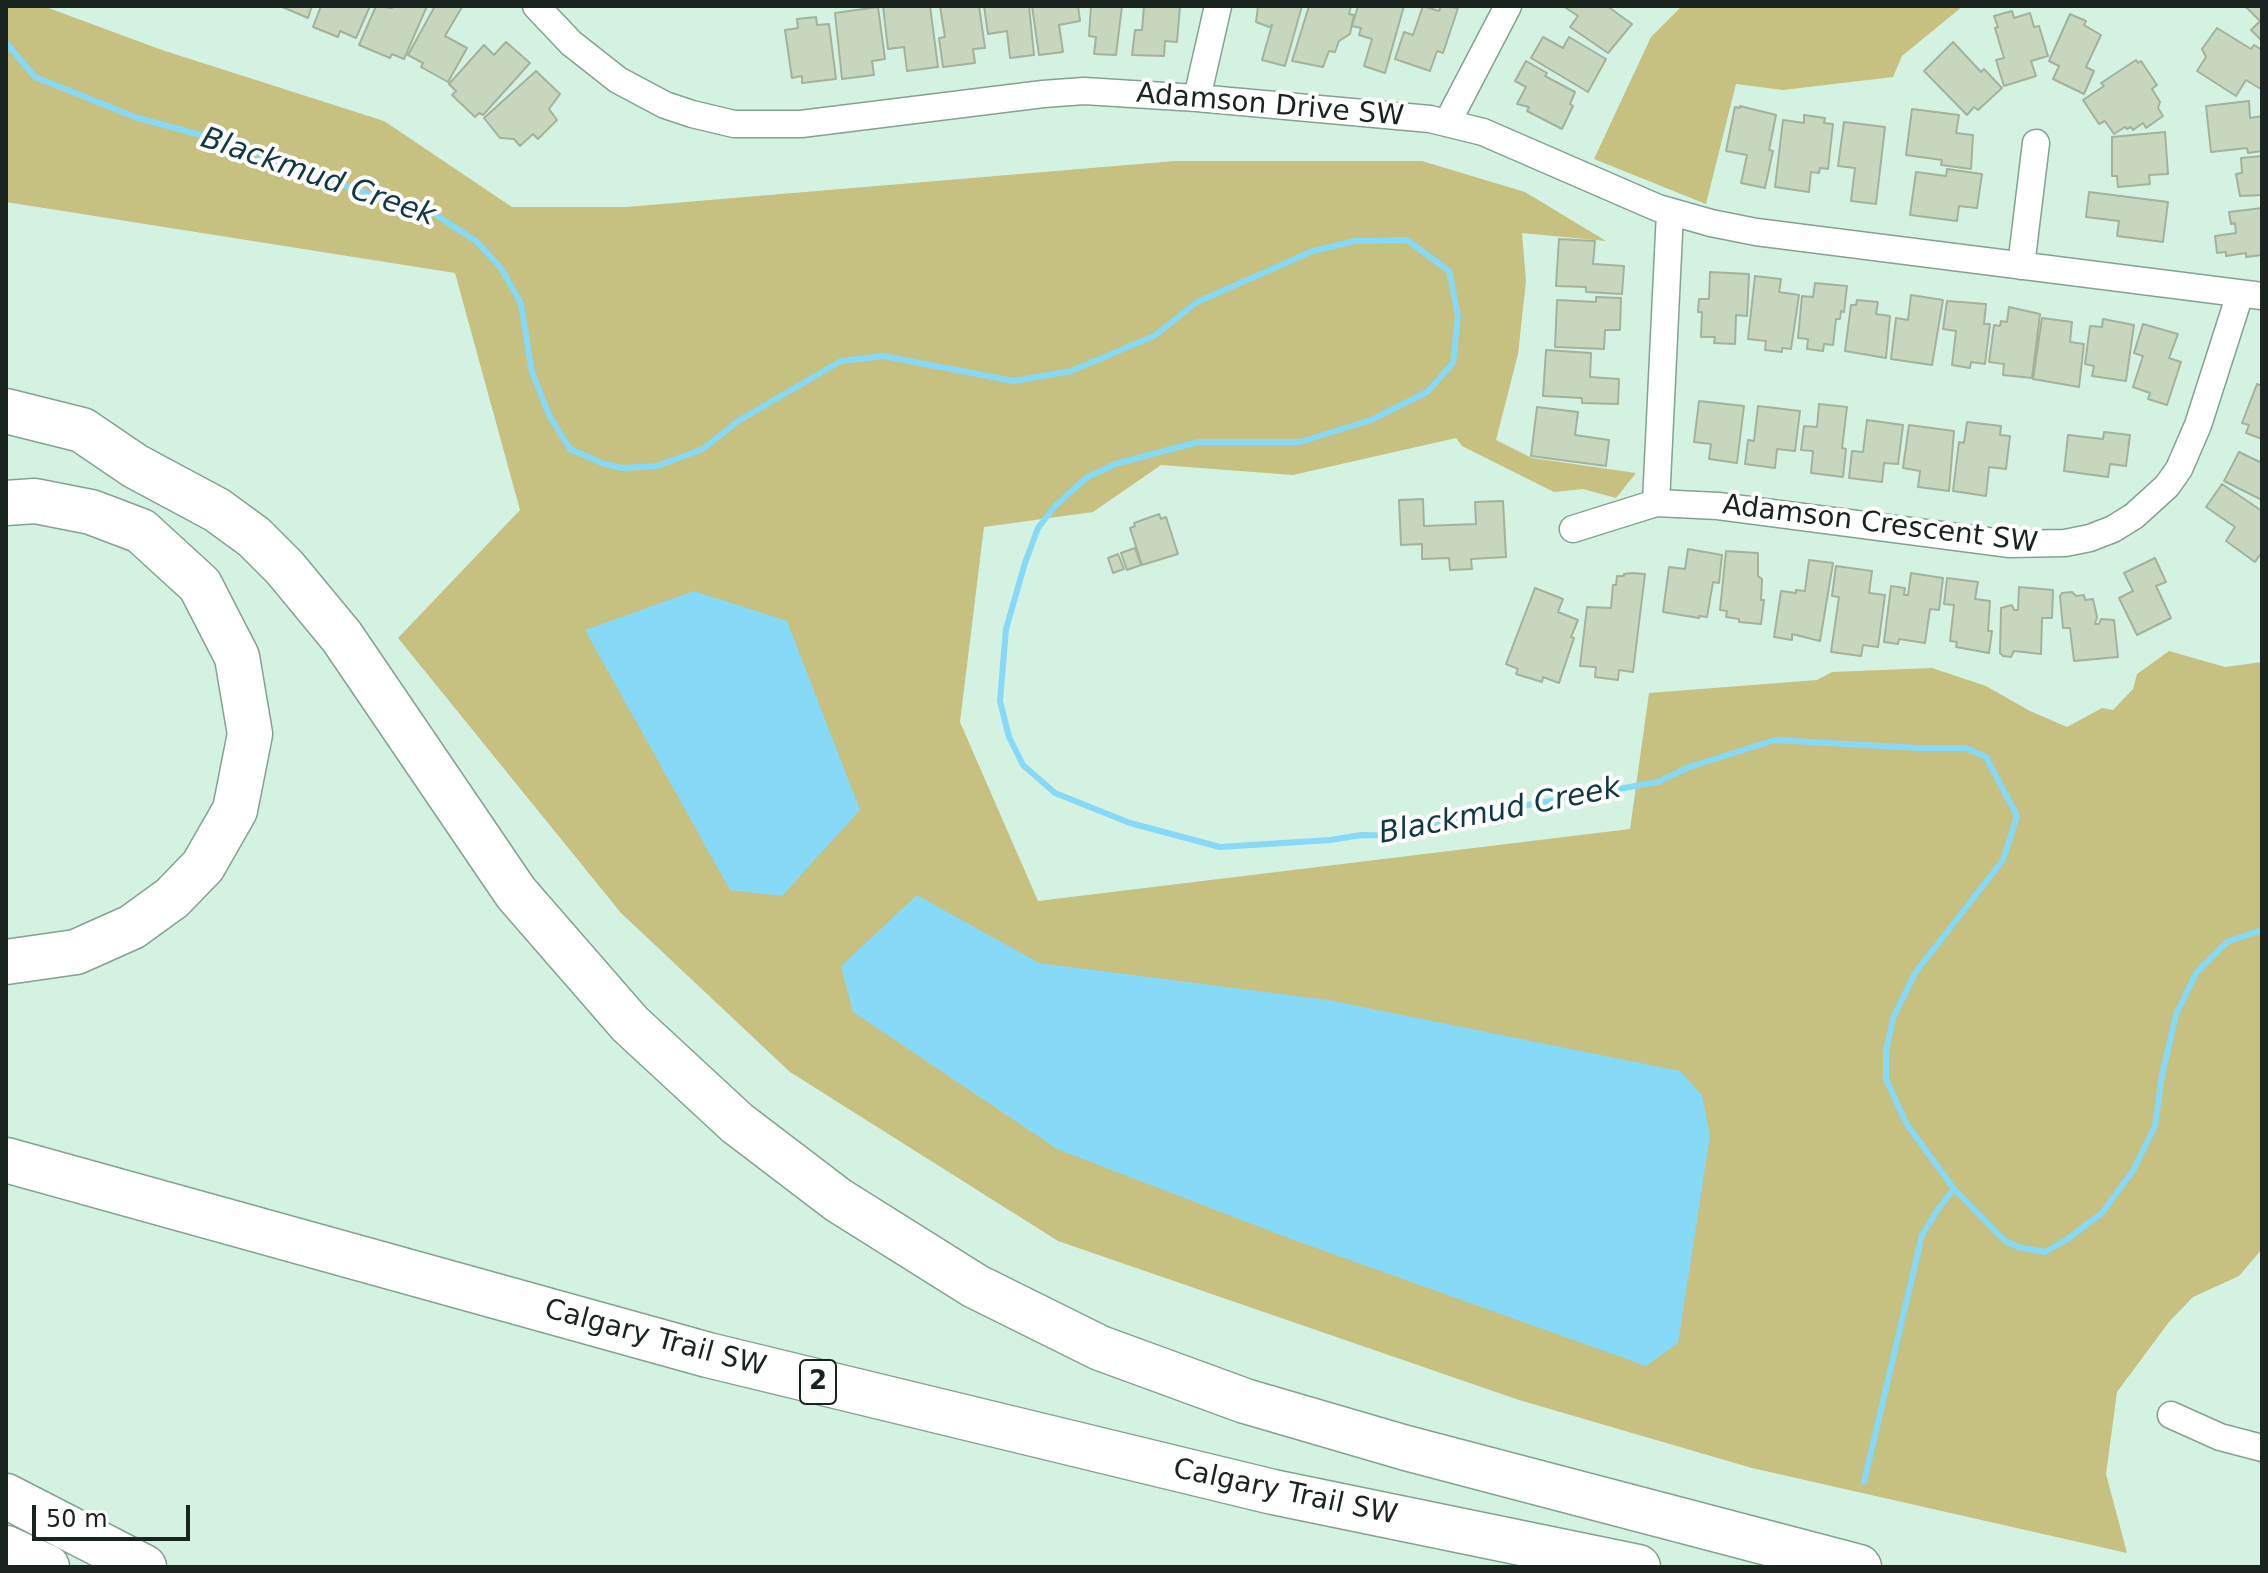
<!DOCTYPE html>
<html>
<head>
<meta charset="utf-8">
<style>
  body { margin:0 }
  #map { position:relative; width:2268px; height:1573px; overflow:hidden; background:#d3f2e2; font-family:"DejaVu Sans",sans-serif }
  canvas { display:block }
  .frame { position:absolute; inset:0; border:8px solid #19241f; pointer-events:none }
  .scale { position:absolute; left:32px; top:1505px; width:158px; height:36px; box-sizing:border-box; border:4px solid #19241f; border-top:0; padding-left:10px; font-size:24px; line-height:28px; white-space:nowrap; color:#19241f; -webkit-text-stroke:6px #fff; paint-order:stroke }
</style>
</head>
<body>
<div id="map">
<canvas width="2268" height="1573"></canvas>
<div class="frame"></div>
<div class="scale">50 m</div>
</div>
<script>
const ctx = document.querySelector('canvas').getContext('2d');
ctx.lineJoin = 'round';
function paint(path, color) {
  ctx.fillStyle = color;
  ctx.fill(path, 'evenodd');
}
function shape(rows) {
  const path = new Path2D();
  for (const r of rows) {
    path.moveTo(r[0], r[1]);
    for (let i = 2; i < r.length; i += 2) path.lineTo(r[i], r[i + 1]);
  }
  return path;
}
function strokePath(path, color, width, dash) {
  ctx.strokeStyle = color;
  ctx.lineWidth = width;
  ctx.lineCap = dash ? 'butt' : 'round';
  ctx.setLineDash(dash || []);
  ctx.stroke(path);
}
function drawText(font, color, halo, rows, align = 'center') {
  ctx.font = font + ' "DejaVu Sans",sans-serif';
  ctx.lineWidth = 8;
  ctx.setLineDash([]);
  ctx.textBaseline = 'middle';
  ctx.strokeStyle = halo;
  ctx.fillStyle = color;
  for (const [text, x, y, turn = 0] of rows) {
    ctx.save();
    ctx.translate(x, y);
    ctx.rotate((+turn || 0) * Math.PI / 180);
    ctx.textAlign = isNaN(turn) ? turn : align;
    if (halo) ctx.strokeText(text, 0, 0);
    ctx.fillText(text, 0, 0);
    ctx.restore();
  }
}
const green = shape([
  [6,6,43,6,162,50,384,121,512,207,626,207,1175,161,1422,161,1525,192,1606,241,1522,233,1526,281,1518,354,1496,440,1532,458,1636,473,1616,498,1583,489,1554,492,1462,446,1456,438,1293,475,1161,465,1093,512,984,527,960,722,1038,901,1630,829,1649,693,1817,680,1832,672,1932,668,1986,686,2030,711,2067,727,2102,708,2113,710,2133,689,2137,674,2169,651,2225,667,2262,662,2262,1249,2239,1276,2193,1297,2169,1322,2117,1392,2106,1474,2127,1553,1752,1468,1519,1400,1058,1241,790,1072,621,913,398,638,520,510,455,273,6,202],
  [1682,6,1963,6,1902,56,1893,77,1783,90,1736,84,1706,204,1594,159,1651,37]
]);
const water = shape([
  [694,591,787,621,860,810,782,896,730,890,585,630],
  [917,895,1039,963,1328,1000,1680,1071,1702,1095,1710,1136,1678,1343,1646,1366,1291,1239,1057,1149,853,1012,841,966]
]);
const stream = shape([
  [6,43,35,77,138,118,212,138,380,198,433,213,476,241,501,268,521,304,532,372,549,415,570,449,604,464,623,468,657,466,703,449,738,421,841,361,883,356,1014,381,1071,371,1154,336,1197,302,1313,251,1355,241,1407,240,1449,271,1458,315,1453,363,1427,392,1371,420,1300,442,1198,442,1115,464,1086,478,1055,506,1038,528,1025,563,1006,629,1000,701,1009,737,1023,765,1055,793,1130,823,1220,847,1330,840,1361,835,1408,836,1454,818,1658,782,1689,767,1775,740,1919,748,1966,748,1986,757,2017,816,2003,860,1915,973,1893,1018,1886,1052,1886,1079,1906,1123,1954,1189,2004,1240,2018,1247,2045,1252,2066,1240,2102,1213,2134,1169,2155,1126,2162,1075,2176,1015,2196,973,2227,942,2262,930],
  [1864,1482,1922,1235,1938,1209,1954,1189]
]);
const building = shape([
  [280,6,312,6,308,18,280,6],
  [321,6,370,6,356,38,340,31,338,37,313,27,321,6],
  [376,6,392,8,393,6,427,6,404,59,392,54,390,58,359,45,376,6],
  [435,6,462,7,445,36,467,48,448,82,421,67,423,63,408,55,435,6],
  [883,6,930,6,938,67,907,71,904,47,888,49,883,6],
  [940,6,979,6,985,48,973,49,975,63,943,67,939,38,945,37,940,6],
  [984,6,1029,6,1034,55,1010,58,1007,31,988,34,984,6],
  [1032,6,1078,6,1080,21,1059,25,1063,52,1039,55,1032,6],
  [1091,6,1122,6,1116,55,1094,54,1096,37,1089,36,1091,6],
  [1144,6,1180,6,1177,42,1165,41,1164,56,1132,55,1135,30,1142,30,1144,6],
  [1258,6,1302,6,1285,66,1262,60,1272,25,1269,27,1256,22,1258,6],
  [1309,6,1351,6,1349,14,1354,15,1350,34,1339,41,1335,52,1329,51,1323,67,1292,61,1309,6],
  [1358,6,1404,6,1385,73,1364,66,1372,39,1359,35,1361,28,1352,26,1358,6],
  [1423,6,1439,11,1441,6,1458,8,1443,53,1437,51,1430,71,1395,59,1404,32,1413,35,1423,6],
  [1563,6,1607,6,1632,24,1608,53,1570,27,1578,16,1563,6],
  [2245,6,2262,6,2262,41,2251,30,2260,21,2245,6],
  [878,7,885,59,872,61,874,75,842,79,835,13,878,7],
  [2012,11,2014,18,2030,13,2034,27,2039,26,2048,56,2031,61,2036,76,2004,86,1996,60,2004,58,1995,28,1998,27,1994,16,2012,11],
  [2070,14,2086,21,2084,25,2101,35,2086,67,2094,71,2084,94,2053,79,2059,66,2049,61,2070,14],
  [816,17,817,25,829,24,836,79,802,83,802,76,792,78,785,30,798,28,797,19,816,17],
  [2217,28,2251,49,2254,45,2262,50,2261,89,2246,80,2236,96,2197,71,2206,57,2202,49,2217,28],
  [1543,37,1563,48,1569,37,1606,59,1588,92,1531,58,1543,37],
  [506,42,530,63,483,115,479,113,475,117,452,95,456,91,449,84,484,45,494,55,506,42],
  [1953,42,1981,72,1984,69,2002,88,1978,110,1974,107,1967,115,1924,71,1953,42],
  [2136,60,2138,63,2141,61,2157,85,2152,89,2160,102,2158,108,2163,116,2146,128,2143,123,2133,130,2131,127,2127,129,2125,127,2114,134,2105,121,2099,124,2083,100,2104,86,2101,83,2136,60],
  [1526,61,1547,73,1545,76,1575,92,1570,104,1573,106,1562,129,1527,111,1529,107,1517,104,1526,87,1515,81,1526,61],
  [536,71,560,94,549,109,557,120,538,139,533,134,520,146,514,139,500,138,484,118,536,71],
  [2249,101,2250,118,2262,116,2262,151,2248,153,2247,148,2211,152,2206,106,2249,101],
  [1740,106,1776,115,1769,150,1773,151,1765,188,1741,183,1747,155,1726,151,1735,107,1740,108,1740,106],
  [1912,109,1959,115,1956,133,1973,135,1971,169,1941,165,1942,160,1906,155,1912,109],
  [1804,115,1825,118,1824,123,1833,124,1828,169,1820,168,1819,173,1811,172,1809,192,1775,187,1783,120,1804,123,1804,115],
  [1844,122,1885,127,1876,204,1851,201,1855,168,1838,166,1844,122],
  [2165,132,2168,174,2149,175,2150,184,2118,187,2117,176,2112,176,2112,137,2165,132],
  [2262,156,2262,195,2240,196,2236,174,2242,173,2241,158,2262,156],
  [1947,169,1982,174,1977,208,1959,206,1957,221,1910,215,1916,172,1946,176,1947,169],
  [2089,192,2168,202,2163,242,2117,236,2119,221,2086,217,2089,192],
  [2262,208,2262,255,2246,257,2246,253,2226,256,2226,252,2217,253,2215,236,2236,233,2235,223,2231,224,2229,212,2262,208],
  [1559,239,1595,241,1593,264,1624,266,1622,294,1586,292,1586,287,1556,286,1559,239],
  [1710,272,1749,274,1747,316,1736,315,1735,344,1714,343,1715,337,1701,337,1702,312,1698,312,1699,299,1709,299,1710,272],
  [1755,276,1781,279,1779,292,1799,295,1791,349,1782,348,1782,352,1765,350,1766,341,1748,339,1755,276],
  [1815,283,1847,286,1844,312,1841,311,1840,319,1836,319,1833,345,1824,344,1823,351,1807,349,1808,339,1798,338,1802,296,1813,297,1815,283],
  [1911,295,1943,300,1932,365,1891,359,1896,318,1908,320,1911,295],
  [1596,297,1621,298,1620,330,1605,330,1604,349,1555,347,1557,300,1596,302,1596,297],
  [1857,300,1878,302,1876,314,1890,316,1886,358,1845,351,1851,305,1856,305,1857,300],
  [1947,301,1986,304,1984,324,1990,324,1985,364,1971,362,1970,368,1952,365,1956,331,1943,329,1947,301],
  [2009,307,2040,314,2032,378,2003,375,2004,364,1989,362,1994,325,2000,326,2001,321,2007,322,2009,307],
  [2042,318,2072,322,2070,342,2084,344,2079,387,2033,379,2042,318],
  [2103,319,2134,325,2126,381,2092,376,2094,366,2085,364,2090,326,2102,327,2103,319],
  [2143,324,2178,334,2169,358,2181,362,2167,405,2148,399,2150,393,2133,387,2143,356,2134,353,2143,324],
  [1546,350,1591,353,1590,377,1619,379,1618,404,1582,403,1582,398,1543,396,1546,350],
  [2257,384,2262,386,2262,439,2246,433,2249,425,2242,423,2257,384],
  [1699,401,1744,406,1737,463,1709,459,1711,444,1694,442,1699,401],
  [1819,404,1847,407,1842,448,1846,449,1843,477,1811,473,1813,451,1801,450,1804,426,1817,427,1819,404],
  [1758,406,1800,411,1795,451,1777,449,1775,468,1745,464,1748,440,1754,441,1758,406],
  [1537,407,1578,412,1575,435,1609,440,1606,466,1531,456,1537,407],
  [1867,420,1903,425,1898,464,1884,463,1882,482,1849,478,1852,451,1863,452,1867,420],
  [1967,422,2001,426,2000,435,2010,436,2006,469,1989,467,1986,496,1953,491,1959,442,1964,443,1967,422],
  [1909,425,1954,431,1949,491,1918,487,1920,471,1903,468,1909,425],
  [2104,432,2130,435,2126,466,2110,464,2108,477,2064,471,2068,435,2103,439,2104,432],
  [2239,452,2262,463,2262,500,2224,481,2239,452],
  [2222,484,2262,511,2262,552,2255,562,2226,541,2235,527,2206,507,2222,484],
  [1423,499,1424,526,1476,524,1475,502,1503,501,1506,557,1471,559,1472,569,1450,570,1449,558,1422,559,1422,544,1401,545,1399,500,1423,499],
  [1159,514,1161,519,1166,517,1178,554,1142,565,1130,528,1135,526,1134,523,1159,514],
  [1135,548,1141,565,1127,570,1121,553,1135,548],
  [1688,549,1722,555,1719,583,1713,582,1707,617,1699,616,1699,618,1663,612,1669,567,1685,569,1688,549],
  [1726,551,1758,553,1758,576,1762,579,1761,600,1764,600,1761,624,1739,622,1739,619,1726,617,1727,611,1720,610,1726,551],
  [1118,554,1124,569,1113,573,1108,558,1118,554],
  [2155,558,2166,582,2156,586,2171,618,2137,635,2119,598,2133,591,2124,573,2155,558],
  [1809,560,1833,563,1820,641,1792,634,1792,640,1774,637,1781,591,1796,593,1796,590,1805,591,1809,560],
  [1836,566,1872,571,1869,593,1885,595,1878,647,1863,645,1861,656,1831,652,1839,597,1832,596,1836,566],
  [1632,573,1645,574,1633,672,1619,670,1618,680,1595,677,1596,667,1580,666,1587,607,1611,608,1613,585,1616,585,1617,576,1624,576,1624,574,1632,573],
  [1911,573,1943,578,1939,610,1930,609,1925,643,1899,639,1898,644,1884,642,1891,586,1905,588,1904,595,1908,595,1911,573],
  [1947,578,1978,582,1975,599,1990,601,1988,631,1992,631,1989,653,1956,647,1957,642,1950,641,1954,605,1944,604,1947,578],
  [2019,587,2053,590,2052,618,2042,618,2041,654,2014,651,2011,657,2003,656,2000,653,2001,608,2012,605,2014,610,2018,610,2019,587],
  [1535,588,1563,599,1558,612,1578,620,1571,637,1574,638,1559,683,1543,677,1542,682,1516,674,1518,669,1506,664,1535,588],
  [2072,592,2076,596,2084,595,2085,600,2093,599,2097,617,2095,624,2099,624,2101,619,2114,620,2118,657,2074,661,2070,628,2063,628,2060,596,2062,593,2072,592]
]);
const street = shape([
  [536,6,571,43,618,80,665,105,692,114,734,124,801,124,1043,94,1084,91,1197,98,1430,119,1483,132,1658,208,1711,223,1756,232,2262,296],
  [1197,98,1218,6],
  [1447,123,1508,6],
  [1670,212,1656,503,1718,506,2010,544,2065,543,2090,538,2113,529,2134,516,2167,486,2179,469,2198,425,2240,294],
  [2021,266,2036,143],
  [1573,529,1656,503],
  [2171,1415,2220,1437,2262,1448]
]);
const highway = shape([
  [6,411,82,430,135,466,217,510,254,537,285,568,342,637,516,893,630,1024,737,1123,838,1200,975,1286,1100,1348,1245,1401,1406,1448,1859,1567],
  [6,503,35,501,91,512,141,531,200,585,237,657,250,734,235,810,203,866,172,898,132,927,76,952,6,962],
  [6,1160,708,1355,1273,1492,1638,1567],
  [6,1496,144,1567],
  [6,1548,47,1567]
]);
const shields = [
  [818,1382,36]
];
const shieldNames = [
  ["2",818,1382]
];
const streetNames = [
  ["Adamson Drive SW",1270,106,5],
  ["Adamson Crescent SW",1880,525,7],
  ["Calgary Trail SW",655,1339,15],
  ["Calgary Trail SW",1285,1493,12]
];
const waterNames = [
  ["Blackmud Creek",318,178,19],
  ["Blackmud Creek",1500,812,-11]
];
paint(green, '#c6c081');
paint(water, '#86d9f7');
strokePath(stream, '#86d9f7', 6);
paint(building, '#c7d7be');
strokePath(building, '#a3b29a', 2);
strokePath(street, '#84a193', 29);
strokePath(highway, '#84a193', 47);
strokePath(street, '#fff', 26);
strokePath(highway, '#fff', 44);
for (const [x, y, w] of shields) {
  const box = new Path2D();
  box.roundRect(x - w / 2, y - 22, w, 44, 6);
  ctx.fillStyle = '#fff';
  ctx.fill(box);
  strokePath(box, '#19241f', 2);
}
drawText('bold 26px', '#19241f', null, shieldNames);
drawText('28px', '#19241f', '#fff', streetNames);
drawText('italic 30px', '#113844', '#fff', waterNames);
</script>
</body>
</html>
